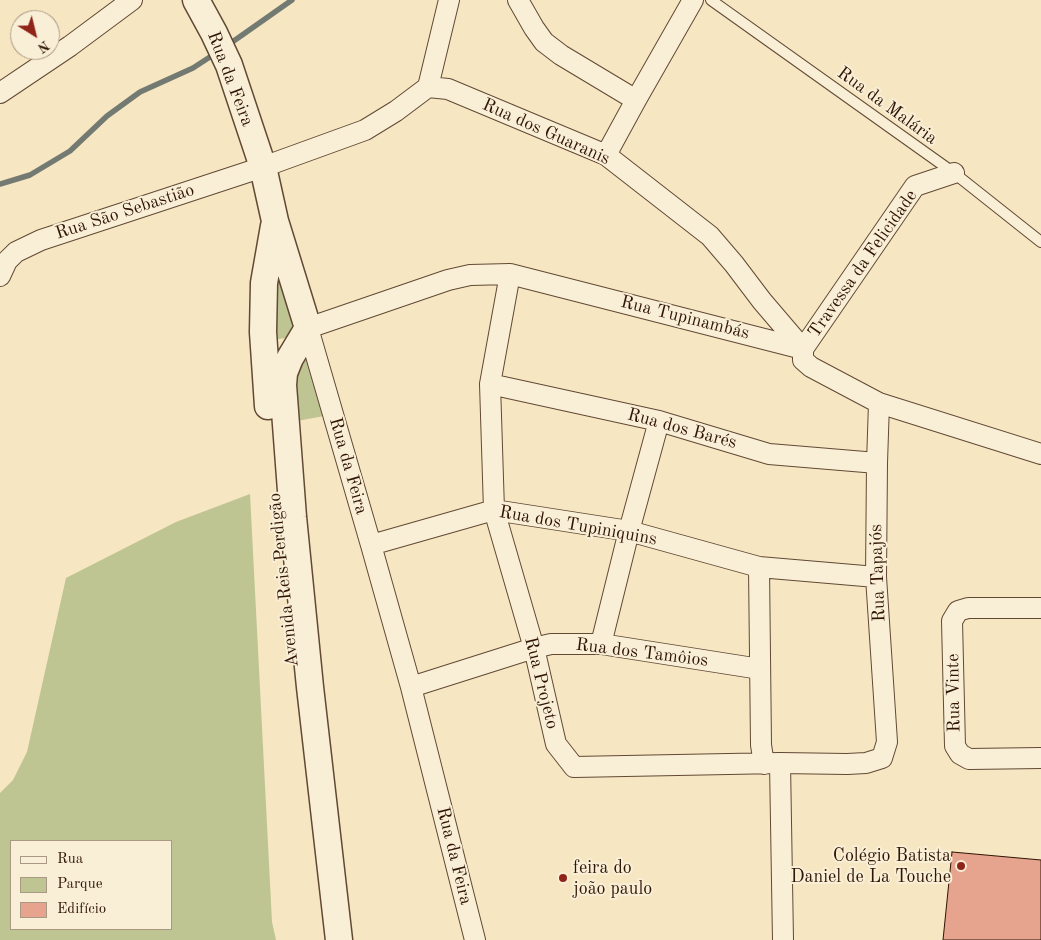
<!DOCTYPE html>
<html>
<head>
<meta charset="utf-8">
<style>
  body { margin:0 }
  #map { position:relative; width:1041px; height:940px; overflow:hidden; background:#f6e6c2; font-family:"Old Standard TT",serif }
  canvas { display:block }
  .legend { position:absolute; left:10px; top:840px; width:162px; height:90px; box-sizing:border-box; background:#f9efd7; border:1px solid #a99883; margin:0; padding:6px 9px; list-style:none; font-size:15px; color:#301504 }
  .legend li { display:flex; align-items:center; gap:10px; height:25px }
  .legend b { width:25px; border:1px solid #a99883 }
  .north { position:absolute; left:10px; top:10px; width:50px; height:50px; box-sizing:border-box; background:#f9efd7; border:1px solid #a99883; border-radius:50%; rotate:144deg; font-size:14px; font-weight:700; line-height:20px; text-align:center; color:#301504 }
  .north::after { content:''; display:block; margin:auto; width:18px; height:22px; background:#8f2418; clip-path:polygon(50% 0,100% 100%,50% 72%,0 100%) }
</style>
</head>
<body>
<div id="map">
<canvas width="1041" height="940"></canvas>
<ul class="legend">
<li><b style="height:6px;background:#f9efd7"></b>Rua</li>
<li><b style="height:14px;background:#bec492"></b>Parque</li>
<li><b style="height:14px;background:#e6a38d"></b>Edifício</li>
</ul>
<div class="north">N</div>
</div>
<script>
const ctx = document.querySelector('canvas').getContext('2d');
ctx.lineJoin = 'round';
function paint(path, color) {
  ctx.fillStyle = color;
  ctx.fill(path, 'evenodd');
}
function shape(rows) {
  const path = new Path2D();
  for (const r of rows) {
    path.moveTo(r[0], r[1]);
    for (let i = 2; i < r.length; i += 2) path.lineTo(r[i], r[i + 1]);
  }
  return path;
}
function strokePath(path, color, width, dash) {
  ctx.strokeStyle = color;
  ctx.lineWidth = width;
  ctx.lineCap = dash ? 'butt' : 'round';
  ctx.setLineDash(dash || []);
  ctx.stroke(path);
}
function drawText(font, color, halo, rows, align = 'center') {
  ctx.font = font + ' "Old Standard TT",serif';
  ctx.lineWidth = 4;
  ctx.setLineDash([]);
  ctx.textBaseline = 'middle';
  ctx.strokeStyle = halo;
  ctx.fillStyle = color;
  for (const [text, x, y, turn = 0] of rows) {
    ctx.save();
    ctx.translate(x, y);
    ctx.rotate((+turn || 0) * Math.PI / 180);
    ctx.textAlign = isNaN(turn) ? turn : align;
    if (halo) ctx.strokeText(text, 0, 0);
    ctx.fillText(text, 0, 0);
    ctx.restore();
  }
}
const green = shape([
  [275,249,295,337,270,340],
  [309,350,324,416,297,421,295,365],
  [250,494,272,922,276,940,0,940,0,793,13,780,27,752,66,578,176,522],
  [171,841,171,929,11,929,11,841]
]);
const stream = shape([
  [228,45,292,0],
  [0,184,30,175,70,151,107,116,140,92,193,68,216,53]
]);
const building = shape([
  [952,852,1041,860,1041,940,943,940,952,852]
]);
const service = shape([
  [711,0,954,173,1041,242]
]);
const minor = shape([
  [518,0,534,28,544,42,561,55,636,100],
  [428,87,449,0],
  [0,93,70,46,132,0],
  [606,155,636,100,693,0],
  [510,274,490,384,494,510,534,648,556,744,574,767,780,763,847,764,866,763,882,758,887,742,876,577,877,463,879,403],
  [0,276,7,261,16,252,41,240,263,167,365,130,396,111,428,87,448,89,606,155,710,236,734,264,762,301,803,349],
  [803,349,803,360,811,367,879,403,1041,454],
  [803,349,915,186,954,173],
  [490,384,659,421,769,454,877,463],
  [371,545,494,510,629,531,759,567,876,577],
  [759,567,761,745,764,764],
  [1041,608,968,608,958,611,952,621,955,746,960,754,969,759,1041,758],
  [601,644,629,531,659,421],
  [411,687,534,648,551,644,601,644,760,669],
  [780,763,783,940],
  [475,940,411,687,371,545,308,328,448,280,470,275,510,274,803,349]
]);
const tertiary = shape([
  [196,0,214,33,229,65,263,167,275,221,308,328,290,358,284,373,283,385,293,517,310,687,339,940],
  [268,406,263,332,264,283,274,226]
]);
const markers = [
  [961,866,5,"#8f2418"],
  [563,878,5,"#8f2418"]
];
const streetNames = [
  ["Rua da Feira",230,79,69],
  ["Rua da Malária",887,106,36],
  ["Rua dos Guaranis",546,132,24],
  ["Rua São Sebastião",125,212,-18],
  ["Travessa da Felicidade",863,264,-55],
  ["Rua Tupinambás",685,318,14],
  ["Rua dos Barés",682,429,15],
  ["Rua da Feira",348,466,74],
  ["Rua dos Tupiniquins",578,526,10],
  ["Rua Tapajós",878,573,-92],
  ["Avenida Reis Perdigão",284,580,-96],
  ["Rua dos Tamôios",642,653,7],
  ["Rua Projeto",541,683,76],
  ["Rua Vinte",954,693,-91],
  ["Rua da Feira",454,856,76]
];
const poiNames = [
  ["Colégio Batista",951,856],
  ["Daniel de La Touche",951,877],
  ["feira do",573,868,"left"],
  ["joão paulo",573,889,"left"]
];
paint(green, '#bec492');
strokePath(stream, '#737a72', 5.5);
paint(building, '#e6a38d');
strokePath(building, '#301504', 1);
strokePath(service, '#624934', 12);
strokePath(minor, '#624934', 22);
strokePath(tertiary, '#624934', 29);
strokePath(service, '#f9efd7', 10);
strokePath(minor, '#f9efd7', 20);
strokePath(tertiary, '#f9efd7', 26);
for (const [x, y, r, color] of markers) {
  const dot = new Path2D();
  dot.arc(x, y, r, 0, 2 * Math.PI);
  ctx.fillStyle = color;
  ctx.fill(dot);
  strokePath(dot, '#f9efd7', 2);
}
drawText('18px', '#301504', '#f9efd7', streetNames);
drawText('18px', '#301504', '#f9efd7', poiNames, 'right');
</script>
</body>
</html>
